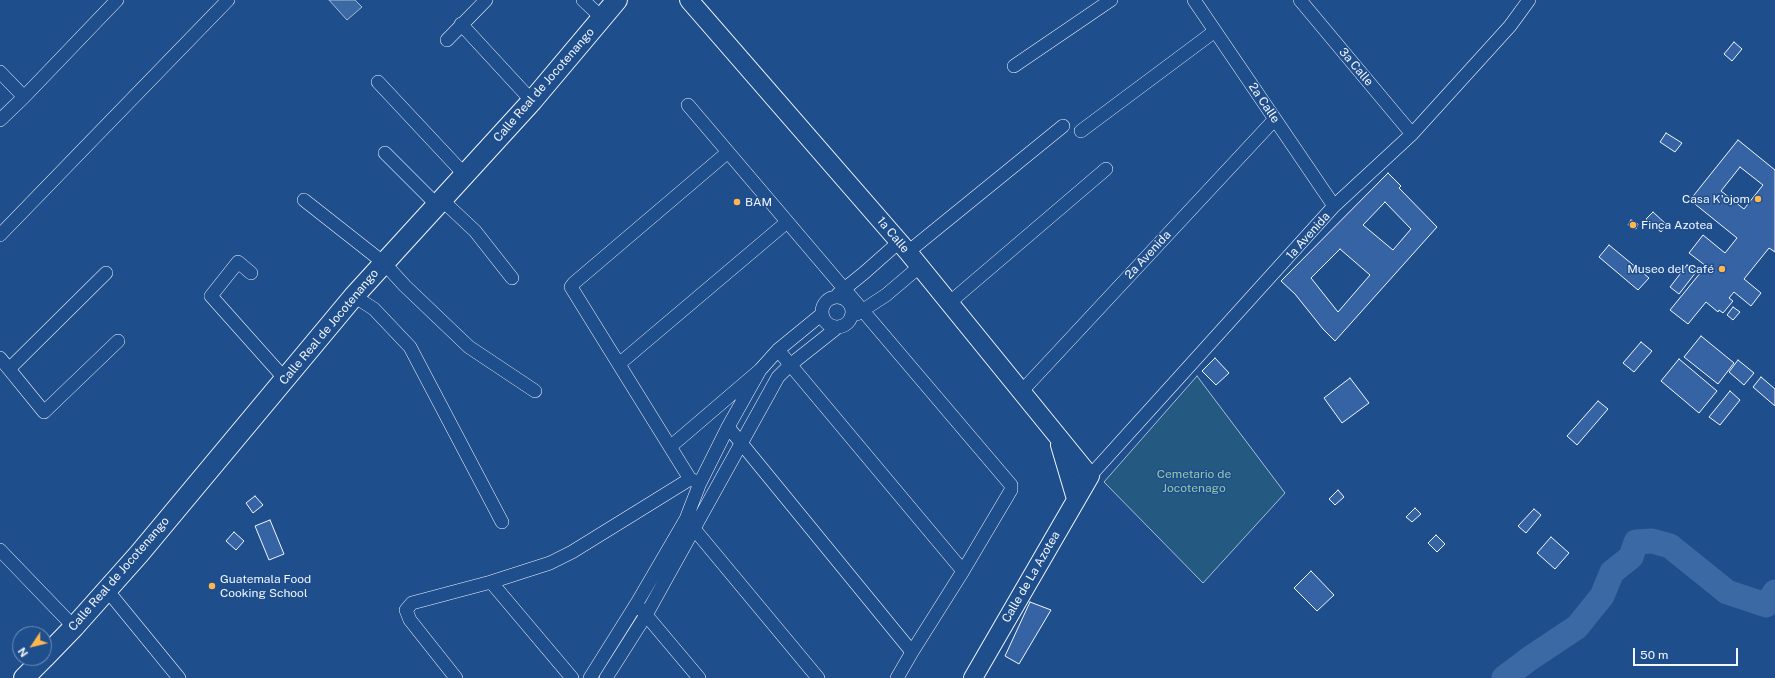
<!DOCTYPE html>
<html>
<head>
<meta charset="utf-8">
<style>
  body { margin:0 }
  #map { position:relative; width:1775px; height:678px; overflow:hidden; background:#1f4e8c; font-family:"Public Sans",sans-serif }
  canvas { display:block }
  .north { position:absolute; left:12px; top:626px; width:40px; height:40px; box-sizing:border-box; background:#1f4e8c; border:1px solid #7391ba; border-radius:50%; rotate:235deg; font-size:11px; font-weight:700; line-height:16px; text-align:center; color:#f2f6ff }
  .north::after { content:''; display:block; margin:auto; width:14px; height:18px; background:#ffb74d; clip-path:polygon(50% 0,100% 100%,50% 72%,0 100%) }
  .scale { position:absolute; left:1633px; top:648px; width:105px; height:18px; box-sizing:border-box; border:2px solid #f2f6ff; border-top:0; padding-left:5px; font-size:12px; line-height:14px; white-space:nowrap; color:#f2f6ff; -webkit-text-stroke:3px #1f4e8c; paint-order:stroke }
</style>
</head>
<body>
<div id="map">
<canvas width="1775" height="678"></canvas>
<div class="north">N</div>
<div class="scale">50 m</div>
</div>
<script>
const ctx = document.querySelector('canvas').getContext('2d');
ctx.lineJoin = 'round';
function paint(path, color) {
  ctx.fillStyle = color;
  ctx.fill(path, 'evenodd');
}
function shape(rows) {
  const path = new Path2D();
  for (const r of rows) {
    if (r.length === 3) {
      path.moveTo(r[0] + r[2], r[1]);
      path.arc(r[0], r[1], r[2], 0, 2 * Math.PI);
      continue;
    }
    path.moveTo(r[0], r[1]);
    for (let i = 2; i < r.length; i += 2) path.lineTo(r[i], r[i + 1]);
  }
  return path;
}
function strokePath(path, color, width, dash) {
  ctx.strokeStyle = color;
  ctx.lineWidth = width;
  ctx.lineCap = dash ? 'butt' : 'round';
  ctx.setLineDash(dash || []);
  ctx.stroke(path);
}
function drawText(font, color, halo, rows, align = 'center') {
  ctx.font = font + ' "Public Sans",sans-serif';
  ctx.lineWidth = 3;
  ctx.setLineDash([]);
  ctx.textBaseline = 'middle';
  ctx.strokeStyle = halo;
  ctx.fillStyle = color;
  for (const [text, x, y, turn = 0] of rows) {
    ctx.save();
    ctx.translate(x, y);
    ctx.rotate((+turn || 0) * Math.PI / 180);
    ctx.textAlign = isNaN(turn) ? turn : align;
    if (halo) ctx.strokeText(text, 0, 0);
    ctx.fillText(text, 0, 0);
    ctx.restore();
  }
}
const green = shape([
  [1197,376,1285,493,1203,583,1104,482,1197,376]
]);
const water = shape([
  [329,0,355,0,362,7,347,20,329,0]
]);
const river = shape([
  [1504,678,1529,659,1577,627,1602,596,1612,572,1631,557,1636,542,1652,541,1670,546,1727,592,1766,605,1775,592]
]);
const building = shape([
  [1734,42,1742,49,1732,61,1724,54,1734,42],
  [1666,133,1682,143,1675,152,1660,142,1666,133],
  [1738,140,1775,170,1775,252,1769,248,1744,279,1761,293,1751,306,1734,292,1729,298,1733,301,1723,313,1719,310,1718,312,1706,302,1688,324,1670,310,1706,266,1689,253,1703,235,1725,253,1737,238,1690,200,1738,140],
  [1740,167,1763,185,1744,209,1721,191,1740,167],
  [1388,173,1401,186,1399,188,1437,227,1335,341,1323,329,1295,294,1281,281,1388,173],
  [1385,202,1411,229,1393,250,1363,225,1385,202],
  [1340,249,1370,275,1338,312,1311,278,1340,249],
  [1653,212,1667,225,1661,232,1646,219,1653,212],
  [1631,220,1638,224,1636,229,1628,225,1631,220],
  [1609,245,1649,278,1638,290,1599,257,1609,245],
  [1687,265,1696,272,1679,294,1670,287,1687,265],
  [1733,307,1740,312,1733,320,1727,315,1733,307],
  [1701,336,1734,363,1718,384,1684,357,1701,336],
  [1641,342,1652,351,1634,372,1623,363,1641,342],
  [1215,358,1229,373,1216,385,1202,371,1215,358],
  [1679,359,1717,391,1699,413,1661,381,1679,359],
  [1738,360,1754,373,1744,385,1729,372,1738,360],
  [1761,377,1775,389,1775,406,1753,387,1761,377],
  [1350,378,1369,403,1342,423,1324,398,1350,378],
  [1730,391,1740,400,1720,425,1709,417,1730,391],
  [1598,401,1608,409,1577,445,1567,436,1598,401],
  [1338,490,1344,497,1335,505,1329,499,1338,490],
  [255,496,263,505,253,513,246,503,255,496],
  [1415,508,1421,514,1412,522,1406,517,1415,508],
  [1534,509,1541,515,1526,533,1518,526,1534,509],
  [270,520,284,554,269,560,255,526,270,520],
  [234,532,244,541,236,550,226,541,234,532],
  [1436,535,1445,544,1437,552,1428,543,1436,535],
  [1551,537,1569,553,1555,569,1537,553,1551,537],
  [1311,571,1334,595,1317,611,1294,588,1311,571],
  [1030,602,1051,610,1019,664,1005,656,1030,602]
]);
const street = shape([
  [583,0,602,18],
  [1194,0,1334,206],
  [1300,0,1412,134],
  [461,24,532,101],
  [447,40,486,0],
  [1014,66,1111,0],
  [0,72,24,97],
  [378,82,465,175],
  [688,105,1011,485,1011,490,963,571,912,652,897,678],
  [0,120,24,97,117,0],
  [1081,131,1215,31],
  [385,153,437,205],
  [304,200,384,263,405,286,469,347,535,391],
  [442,200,475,231,512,278],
  [0,235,228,0],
  [908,252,1063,126],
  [251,273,238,262,211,296,285,379],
  [838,294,864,273,899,242],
  [354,296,374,309,410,347,502,522],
  [837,312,15],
  [949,303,1106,169],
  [857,314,886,295,919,267],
  [778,350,963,571],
  [0,358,44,412,118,341],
  [619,364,787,222],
  [9,369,106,273],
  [1021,392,1275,119],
  [728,427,912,652],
  [670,447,760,370,778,350,822,314],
  [1090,476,1334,206,1412,134,1510,26,1529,0],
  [700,483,690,479,571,287,574,283,728,152],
  [690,524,818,678],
  [0,550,74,627],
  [491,582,572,678],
  [107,590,179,678],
  [641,609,699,678],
  [456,678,410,620,406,610,412,603,491,582,550,563,572,552,690,479],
  [590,678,637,603,686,519,700,483,728,427,760,370],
  [606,678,646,615,778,377,790,365,838,327]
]);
const secondary = shape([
  [689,0,908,252,1090,476,973,678],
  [1060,445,1076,499]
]);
const primary = shape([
  [44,658,74,627,139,554,354,296,532,101,617,0],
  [24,678,44,658]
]);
const markers = [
  [1758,199,4,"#ffb74d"],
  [737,202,4,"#ffb74d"],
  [1633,225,4,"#ffb74d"],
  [1722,269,4,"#ffb74d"],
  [212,586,4,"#ffb74d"]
];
const streetNames = [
  ["3a Calle",1356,67,50],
  ["Calle Real de Jocotenango",544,85,-49],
  ["2a Calle",1264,103,56],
  ["1a Calle",893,235,50],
  ["1a Avenida",1308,236,-48],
  ["2a Avenida",1148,255,-47],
  ["Calle Real de Jocotenango",329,327,-50],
  ["Calle Real de Jocotenango",119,574,-49],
  ["Calle de La Azotea",1031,577,-60]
];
const poiNames = [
  ["Casa K'ojom",1750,199,"right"],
  ["BAM",745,202],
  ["Finca Azotea",1641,225],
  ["Museo del Café",1714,269,"right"],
  ["Guatemala Food",220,579],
  ["Cooking School",220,593]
];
const parkNames = [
  ["Cemetario de",1194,474],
  ["Jocotenago",1194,488]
];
paint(green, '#245a82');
strokePath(green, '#a8bbd7', 1);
paint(water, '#3b69a3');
strokePath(water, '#a8bbd7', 1);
strokePath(river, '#3b69a3', 25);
paint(building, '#3563a3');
strokePath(building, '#f2f6ff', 1);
strokePath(street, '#f2f6ff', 14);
strokePath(secondary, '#f2f6ff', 20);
strokePath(primary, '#f2f6ff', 22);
strokePath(street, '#1f4e8c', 13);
strokePath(secondary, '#1f4e8c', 18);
strokePath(primary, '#1f4e8c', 20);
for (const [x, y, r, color] of markers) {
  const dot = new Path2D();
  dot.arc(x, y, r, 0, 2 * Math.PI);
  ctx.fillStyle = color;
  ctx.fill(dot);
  strokePath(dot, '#1f4e8c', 1.5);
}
drawText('12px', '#f2f6ff', '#1f4e8c', streetNames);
drawText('12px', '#f2f6ff', '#1f4e8c', poiNames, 'left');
drawText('12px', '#97c8a6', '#1f4e8c', parkNames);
</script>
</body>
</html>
